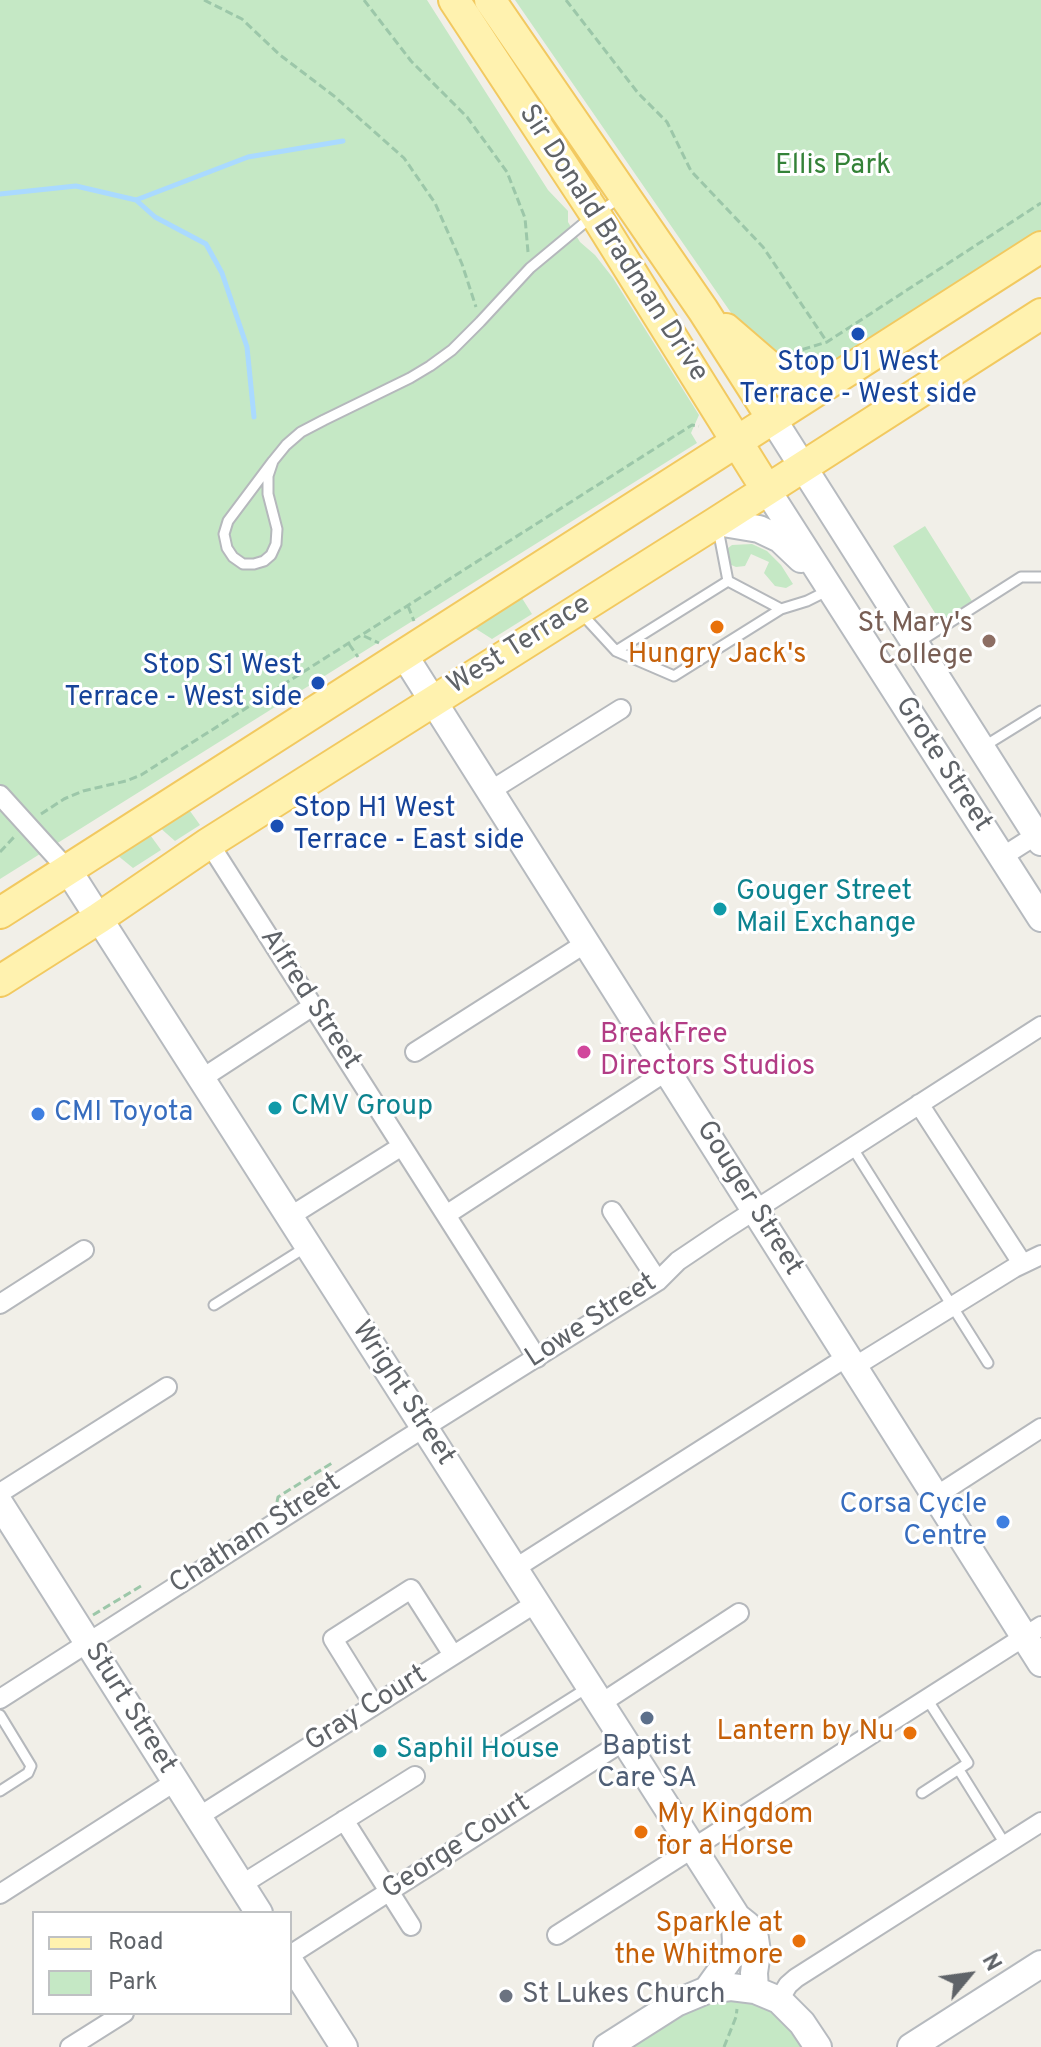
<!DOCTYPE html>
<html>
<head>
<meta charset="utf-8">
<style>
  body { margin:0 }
  #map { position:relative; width:1041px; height:2047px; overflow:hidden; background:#f1efe8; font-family:Overpass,sans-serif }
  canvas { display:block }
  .legend { position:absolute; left:32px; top:1911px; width:260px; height:104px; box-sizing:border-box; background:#fff; border:2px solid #bfc1c3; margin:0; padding:10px 14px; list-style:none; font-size:24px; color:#5f6368 }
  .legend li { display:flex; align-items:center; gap:16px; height:40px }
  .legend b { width:40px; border:2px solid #bfc1c3 }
  .north { position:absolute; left:929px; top:1935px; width:80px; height:80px; -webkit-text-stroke:6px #fff; paint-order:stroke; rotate:61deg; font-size:22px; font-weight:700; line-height:32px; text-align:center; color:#5f6368 }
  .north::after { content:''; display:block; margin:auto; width:28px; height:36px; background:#5f6368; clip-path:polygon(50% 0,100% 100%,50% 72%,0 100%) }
</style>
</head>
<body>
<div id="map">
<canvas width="1041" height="2047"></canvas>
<ul class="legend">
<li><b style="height:10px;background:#fff2af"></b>Road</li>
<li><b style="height:22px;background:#c5e8c5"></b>Park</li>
</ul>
<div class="north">N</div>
</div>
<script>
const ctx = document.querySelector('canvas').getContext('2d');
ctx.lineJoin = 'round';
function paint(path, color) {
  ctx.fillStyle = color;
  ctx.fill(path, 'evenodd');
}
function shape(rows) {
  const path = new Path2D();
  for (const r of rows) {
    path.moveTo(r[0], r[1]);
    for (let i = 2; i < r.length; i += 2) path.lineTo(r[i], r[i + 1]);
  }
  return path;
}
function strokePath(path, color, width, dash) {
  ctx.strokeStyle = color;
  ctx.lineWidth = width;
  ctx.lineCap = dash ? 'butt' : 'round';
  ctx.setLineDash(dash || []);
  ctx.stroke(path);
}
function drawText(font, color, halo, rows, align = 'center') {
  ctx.font = font + ' Overpass,sans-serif';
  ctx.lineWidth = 6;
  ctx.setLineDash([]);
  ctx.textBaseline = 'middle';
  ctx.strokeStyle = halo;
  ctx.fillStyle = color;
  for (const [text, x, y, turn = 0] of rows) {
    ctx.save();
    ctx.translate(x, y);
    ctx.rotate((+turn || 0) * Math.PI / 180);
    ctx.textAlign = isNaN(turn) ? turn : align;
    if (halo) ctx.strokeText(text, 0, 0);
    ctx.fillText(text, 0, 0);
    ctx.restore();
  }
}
const green = shape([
  [0,0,427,0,548,190,568,211,568,222,580,242,595,255,613,278,699,415,691,433,697,443,0,879],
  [515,0,1041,0,1041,231,828,370,791,369,745,333],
  [925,526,972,601,940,621,893,546],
  [752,544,767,551,781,565,793,584,786,588,775,586,764,573,769,562,751,554,745,566,736,567,729,564,724,551,732,545],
  [520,595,532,614,492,639,470,625],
  [190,811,200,825,175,841,158,826],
  [148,832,161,850,133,868,117,855],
  [745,1997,767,2006,785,2021,801,2047,626,2047,688,2008,711,1999]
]);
const stream = shape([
  [0,194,76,186,136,200,248,157,343,141],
  [136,200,155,217,206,244,222,273,247,347,254,417]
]);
const path = shape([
  [204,0,242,19,280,55,334,96,404,158,435,203,462,264,476,307],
  [364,0,411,61,467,117,507,172,525,218,528,252],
  [566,0,638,93,667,122,691,171,763,247,827,342],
  [791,353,827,342,1041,203],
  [408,606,414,621],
  [364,636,379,643],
  [349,644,358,657],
  [41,814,64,799,83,791,126,781,141,775,692,425,699,426],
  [0,852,14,837],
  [277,1502,278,1497,332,1463],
  [93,1615,141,1586],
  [724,2047,736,2017,737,2009]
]);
const lane = shape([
  [273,461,268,476,268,494,277,529,276,544,271,555,264,561,254,564,243,564,233,557,227,548,224,534,228,521,273,461,286,445,301,432,324,420,410,378,430,366,452,350,480,322,530,268,595,214,622,197],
  [718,529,728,581],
  [728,581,781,609],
  [582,614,616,651,674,676,781,609,807,601,829,590],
  [919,642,1021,577,1041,577],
  [616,651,728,581],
  [983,747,1041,711],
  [852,1147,988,1363],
  [214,1305,306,1247],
  [0,1715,31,1766,28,1773,0,1791],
  [495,1746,587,1688],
  [959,1770,1005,1844],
  [922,1793,968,1763,927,1699]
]);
const street = shape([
  [490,791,621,709],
  [0,795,68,870],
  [209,843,537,1358],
  [1002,857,1041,832],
  [415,1052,586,943],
  [201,1079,313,1006],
  [919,1104,1022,1263],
  [612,1211,658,1281],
  [446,1215,667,1071],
  [289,1217,402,1146],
  [0,1304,84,1250],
  [854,1367,1014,1268,1041,1255],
  [0,1493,167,1387],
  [936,1496,1041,1428],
  [514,1569,847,1357],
  [0,1699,403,1441,658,1281,678,1261,724,1230,1041,1026],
  [600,1704,739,1613],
  [374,1705,333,1639,411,1589,453,1655],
  [198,1817,536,1603],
  [344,1820,411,1926],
  [241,1885,415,1776],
  [0,1894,176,1781],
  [557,1935,1041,1626],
  [290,1955,624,1741],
  [779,2000,788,1985,796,1978,1041,1822],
  [70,2047,124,2013]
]);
const secondary = shape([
  [772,418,1041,842],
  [767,490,1041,918],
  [717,522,759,529,780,539,801,559],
  [404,655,1041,1663],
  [68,870,737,1917,747,1925,755,1938,757,1952,754,1973,755,1990],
  [0,1504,259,1913],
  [290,1962,344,2047],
  [707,1990,735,1951,736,1942,735,1925,737,1917],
  [607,2047,676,2003,707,1990,731,1987,755,1990,779,2000,802,2023,818,2047],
  [911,2047,1041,1964]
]);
const primary = shape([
  [454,0,595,214,767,490],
  [490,0,703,310,772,418],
  [726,329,777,373,798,383,831,375],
  [0,913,1041,247],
  [0,981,99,918,209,843,717,522,1041,314]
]);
const markers = [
  [858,334,8,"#1a4fb4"],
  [717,627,8,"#e8710a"],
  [989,641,8,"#8d6e63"],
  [318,683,8,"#1a4fb4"],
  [277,826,8,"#1a4fb4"],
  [720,909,8,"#0f9aa8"],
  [584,1052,8,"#d1479c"],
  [275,1108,8,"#0f9aa8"],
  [38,1114,8,"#3f7fe0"],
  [1003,1522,8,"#3f7fe0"],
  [647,1718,8,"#5c6f8a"],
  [910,1733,8,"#e8710a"],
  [380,1751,8,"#0f9aa8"],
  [641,1832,8,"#e8710a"],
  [799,1941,8,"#e8710a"],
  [506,1996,8,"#6b7280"]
];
const parkNames = [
  ["Ellis Park",833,167]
];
const streetNames = [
  ["Sir Donald Bradman Drive",612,244,57],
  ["West Terrace",520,646,-32],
  ["Grote Street",942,765,57],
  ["Alfred Street",309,1000,57],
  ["Gouger Street",748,1199,58],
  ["Lowe Street",592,1322,-33],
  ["Wright Street",402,1394,57],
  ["Chatham Street",256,1535,-33],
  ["Sturt Street",129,1709,58],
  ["Gray Court",367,1710,-32],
  ["George Court",457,1848,-33]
];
const transitNames = [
  ["Stop U1 West",858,364],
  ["Terrace - West side",858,396],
  ["Stop S1 West",302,667,"right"],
  ["Terrace - West side",302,699,"right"],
  ["Stop H1 West",293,810,"left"],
  ["Terrace - East side",293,842,"left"]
];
const educationNames = [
  ["St Mary's",973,625],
  ["College",973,657]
];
const foodNames = [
  ["Hungry Jack's",717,656,"center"],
  ["Lantern by Nu",894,1733],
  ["My Kingdom",657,1816,"left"],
  ["for a Horse",657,1848,"left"],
  ["Sparkle at",783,1925],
  ["the Whitmore",783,1957]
];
const cultureNames = [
  ["Gouger Street",736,893],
  ["Mail Exchange",736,925],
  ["CMV Group",291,1108],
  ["Saphil House",396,1751]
];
const hotelNames = [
  ["BreakFree",600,1036],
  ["Directors Studios",600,1068]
];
const shopNames = [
  ["CMI Toyota",54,1114],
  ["Corsa Cycle",987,1506,"right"],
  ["Centre",987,1538,"right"]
];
const serviceNames = [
  ["Baptist",647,1748],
  ["Care SA",647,1780]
];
const worshipNames = [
  ["St Lukes Church",522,1996]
];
paint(green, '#c5e8c5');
strokePath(stream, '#aadaff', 5);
strokePath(lane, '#b5b8bc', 13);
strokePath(street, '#b5b8bc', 22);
strokePath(secondary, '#b6babf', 30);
strokePath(primary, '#f2c960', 34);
strokePath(path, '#9cc7a9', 3, [8, 4]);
strokePath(lane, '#fff', 9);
strokePath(street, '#fff', 18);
strokePath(secondary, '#fff', 26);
strokePath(primary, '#fff2af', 30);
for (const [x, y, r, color] of markers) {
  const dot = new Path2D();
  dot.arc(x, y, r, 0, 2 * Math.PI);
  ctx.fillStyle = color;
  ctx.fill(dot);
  strokePath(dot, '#fff', 3);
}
drawText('28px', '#348238', '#fff', parkNames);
drawText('28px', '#5f6368', '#fff', streetNames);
drawText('28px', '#164399', '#fff', transitNames);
drawText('28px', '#785e54', '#fff', educationNames, 'right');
drawText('28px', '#c56008', '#fff', foodNames, 'right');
drawText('28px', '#0d838f', '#fff', cultureNames, 'left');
drawText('28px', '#b23c85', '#fff', hotelNames, 'left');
drawText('28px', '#366cbe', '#fff', shopNames, 'left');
drawText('28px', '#4e5e75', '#fff', serviceNames);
drawText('28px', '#5b616d', '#fff', worshipNames, 'left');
</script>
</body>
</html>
